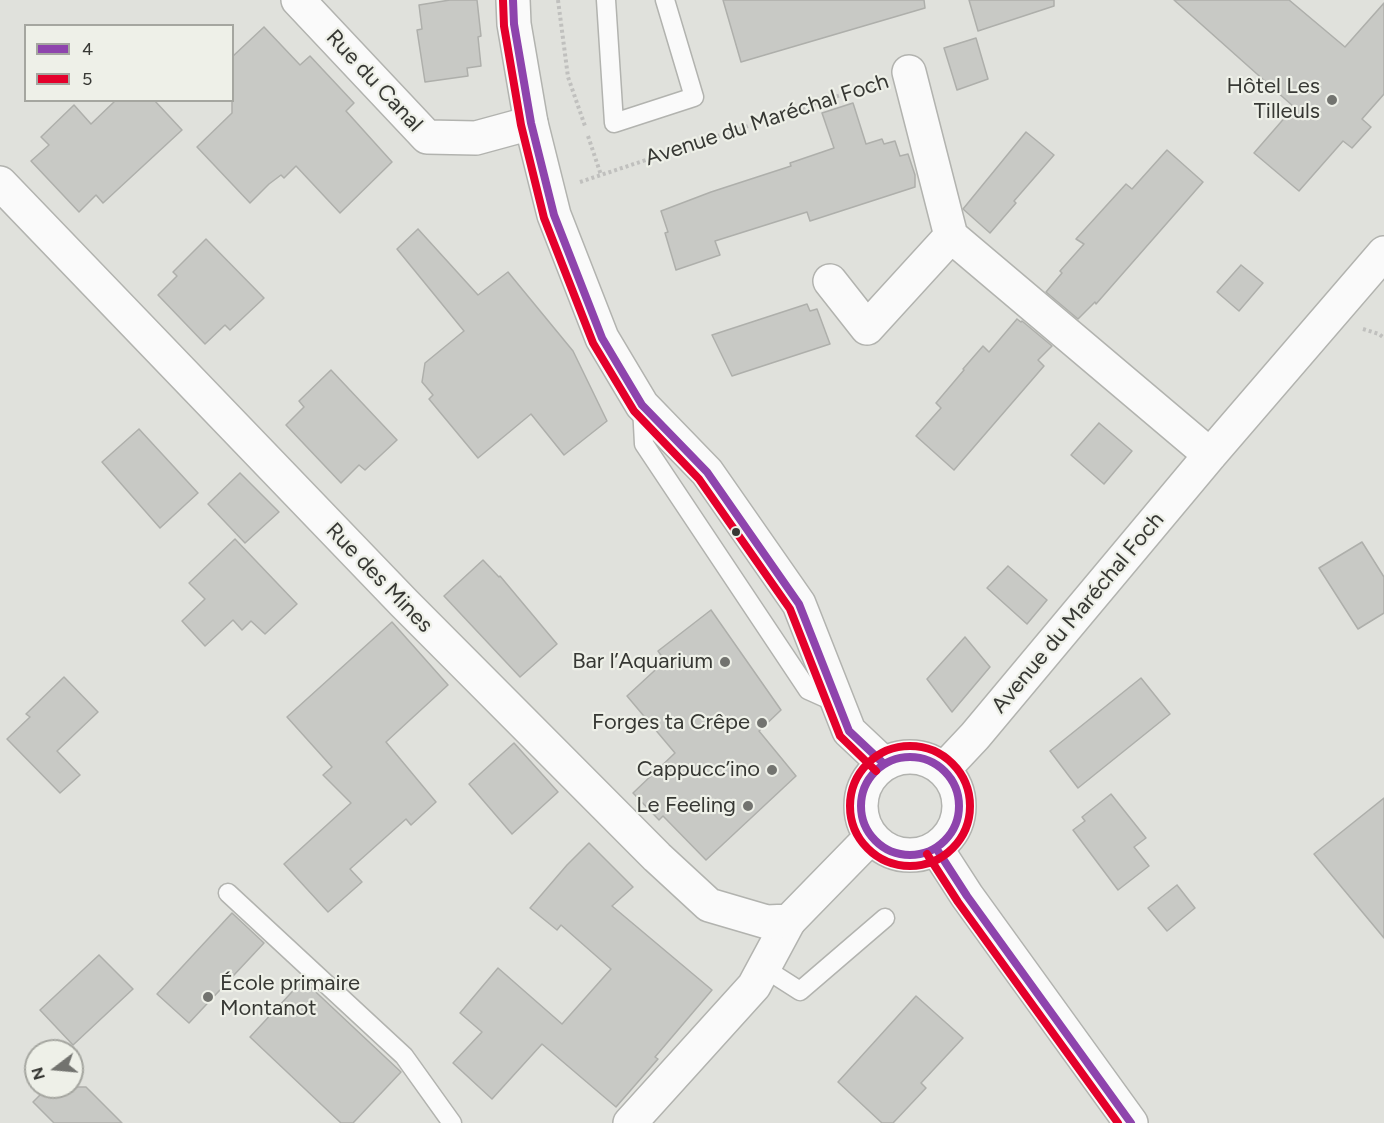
<!DOCTYPE html>
<html>
<head>
<meta charset="utf-8">
<style>
  body { margin:0 }
  #map { position:relative; width:1384px; height:1123px; overflow:hidden; background:#e0e1dc; font-family:Figtree,sans-serif }
  canvas { display:block }
  .legend { position:absolute; left:24px; top:24px; width:210px; height:78px; box-sizing:border-box; background:#eef0e8; border:2px solid #a5a6a0; margin:0; padding:8px 10px; list-style:none; font-size:18px; color:#373834 }
  .legend li { display:flex; align-items:center; gap:12px; height:30px }
  .legend b { width:30px; border:2px solid #a5a6a0 }
  .north { position:absolute; left:24px; top:1039px; width:60px; height:60px; box-sizing:border-box; background:#eef0e8; border:2px solid #a5a6a0; border-radius:50%; rotate:254deg; font-size:16px; font-weight:700; line-height:24px; text-align:center; color:#373834 }
  .north::after { content:''; display:block; margin:auto; width:21px; height:27px; background:#72736f; clip-path:polygon(50% 0,100% 100%,50% 72%,0 100%) }
</style>
</head>
<body>
<div id="map">
<canvas width="1384" height="1123"></canvas>
<ul class="legend">
<li><b style="height:8px;background:#8e44ad"></b>4</li>
<li><b style="height:8px;background:#e4002b"></b>5</li>
</ul>
<div class="north">N</div>
</div>
<script>
const ctx = document.querySelector('canvas').getContext('2d');
ctx.lineJoin = 'round';
function paint(path, color) {
  ctx.fillStyle = color;
  ctx.fill(path, 'evenodd');
}
function shape(rows) {
  const path = new Path2D();
  for (const r of rows) {
    if (r.length === 3) {
      path.moveTo(r[0] + r[2], r[1]);
      path.arc(r[0], r[1], r[2], 0, 2 * Math.PI);
      continue;
    }
    path.moveTo(r[0], r[1]);
    for (let i = 2; i < r.length; i += 2) path.lineTo(r[i], r[i + 1]);
  }
  return path;
}
function strokePath(path, color, width, dash) {
  ctx.strokeStyle = color;
  ctx.lineWidth = width;
  ctx.lineCap = dash ? 'butt' : 'round';
  ctx.setLineDash(dash || []);
  ctx.stroke(path);
}
function drawText(font, color, halo, rows, align = 'center') {
  ctx.font = font + ' Figtree,sans-serif';
  ctx.lineWidth = 4.5;
  ctx.setLineDash([]);
  ctx.textBaseline = 'middle';
  ctx.strokeStyle = halo;
  ctx.fillStyle = color;
  for (const [text, x, y, turn = 0] of rows) {
    ctx.save();
    ctx.translate(x, y);
    ctx.rotate((+turn || 0) * Math.PI / 180);
    ctx.textAlign = isNaN(turn) ? turn : align;
    if (halo) ctx.strokeText(text, 0, 0);
    ctx.fillText(text, 0, 0);
    ctx.restore();
  }
}
const building = shape([
  [450,0,477,0,481,36,478,37,481,66,467,68,468,76,425,82,417,30,422,29,419,5,450,0],
  [723,0,924,0,925,8,741,62,723,0],
  [969,0,1054,0,1054,6,978,31,969,0],
  [1174,0,1289,0,1345,47,1384,3,1384,94,1362,119,1371,127,1352,148,1343,141,1299,191,1254,153,1294,107,1174,0],
  [264,27,300,65,310,56,354,103,346,111,392,162,340,213,296,166,284,178,281,175,269,184,250,203,197,147,232,113,232,57,264,27],
  [976,38,988,79,957,90,944,48,976,38],
  [116,100,154,100,182,130,103,203,96,195,79,212,31,161,49,145,41,137,74,105,91,124,116,100],
  [853,103,866,144,882,139,884,144,895,141,900,156,908,154,915,175,915,187,810,221,807,212,715,241,720,255,676,270,665,233,668,232,661,211,711,192,791,166,790,163,834,148,822,113,853,103],
  [1026,132,1054,155,1014,201,1016,203,990,233,963,209,1026,132],
  [1167,150,1203,182,1096,304,1095,302,1078,319,1046,292,1062,273,1060,271,1084,244,1076,239,1126,184,1132,189,1167,150],
  [418,229,478,295,508,272,573,351,607,421,564,455,531,414,478,458,429,399,433,395,422,382,425,363,464,331,397,249,418,229],
  [206,239,264,298,230,330,225,325,205,344,158,295,177,276,173,272,206,239],
  [1241,265,1263,283,1239,311,1217,292,1241,265],
  [807,304,810,311,817,309,830,344,732,376,712,335,807,304],
  [1017,319,1021,322,1022,321,1052,346,1038,360,1044,366,954,470,916,436,941,408,936,403,964,370,963,369,983,346,989,352,1017,319],
  [331,370,397,440,365,470,359,465,341,483,286,425,304,407,299,401,331,370],
  [1099,423,1132,451,1104,484,1071,455,1099,423],
  [139,429,198,493,160,528,102,462,139,429],
  [240,473,279,512,245,543,208,504,240,473],
  [235,539,297,604,265,634,251,621,242,630,233,620,205,646,182,621,205,599,189,583,235,539],
  [1362,542,1384,577,1384,613,1358,629,1319,568,1362,542],
  [483,560,499,577,500,576,557,644,520,677,444,596,483,560],
  [1008,566,1047,600,1027,624,987,588,1008,566],
  [711,610,781,710,759,731,796,776,706,860,663,816,659,820,633,793,675,753,627,696,665,661,658,651,711,610],
  [392,622,448,685,386,742,436,802,411,825,406,819,350,869,362,882,328,912,284,864,351,803,323,775,332,767,287,717,392,622],
  [965,637,990,667,952,712,927,679,965,637],
  [64,677,98,712,57,751,80,775,60,793,7,739,30,717,26,714,64,677],
  [1141,678,1170,714,1078,788,1050,751,1141,678],
  [514,743,558,792,512,834,469,784,514,743],
  [1111,794,1146,838,1134,847,1149,866,1118,890,1073,830,1085,821,1082,817,1111,794],
  [1384,798,1384,938,1314,854,1384,798],
  [589,843,633,887,612,906,712,990,655,1057,658,1059,616,1107,542,1044,492,1099,453,1063,482,1032,460,1013,498,968,562,1024,611,969,561,925,557,930,530,908,567,865,589,843],
  [1177,885,1195,908,1167,931,1148,908,1177,885],
  [232,913,264,943,189,1023,157,994,232,913],
  [99,955,133,989,73,1045,40,1010,99,955],
  [303,980,401,1072,353,1123,341,1123,250,1037,303,980],
  [916,996,963,1038,921,1083,926,1088,893,1123,882,1123,838,1082,916,996],
  [48,1087,86,1087,122,1123,54,1123,33,1102,48,1087]
]);
const path = shape([
  [558,0,568,77,585,126],
  [588,136,601,175],
  [580,182,877,83],
  [1363,329,1379,334,1384,338]
]);
const lane = shape([
  [606,0,614,123,694,97,665,0],
  [642,406,644,444,808,690,837,703],
  [228,893,404,1056,452,1123],
  [764,968,800,991,885,918]
]);
const street = shape([
  [298,0,427,137,476,138,531,123],
  [909,72,951,236,1210,455],
  [830,281,867,328,951,236],
  [944,769,975,736,1210,455,1384,253],
  [630,1123,754,986,789,921]
]);
const secondary = shape([
  [513,0,514,24,531,123,554,215,602,338,642,405,707,472,799,604,849,731,883,763],
  [0,183,404,603,657,857,709,905,767,922,789,921,871,837],
  [910,806,49],
  [936,848,967,896,1131,1123]
]);
const bus1 = shape([
  [513,0,514,24,531,123,554,215,602,338,642,405,707,472,799,604,849,731,883,763],
  [910,806,49],
  [936,848,967,896,1131,1123]
]);
const bus2 = shape([
  [503,0,504,26,521,125,544,218,593,343,634,411,699,479,790,609,840,736,876,771],
  [910,806,60],
  [927,854,958,902,1118,1123]
]);
const markers = [
  [1332,100,6,"#72736f"],
  [736,532,5,"#373834"],
  [725,662,6,"#72736f"],
  [762,723,6,"#72736f"],
  [772,770,6,"#72736f"],
  [748,806,6,"#72736f"],
  [208,997,6,"#72736f"]
];
const streetNames = [
  ["Rue du Canal",374,81,47],
  ["Avenue du Maréchal Foch",767,120,-18],
  ["Rue des Mines",379,578,46],
  ["Avenue du Maréchal Foch",1078,613,-50]
];
const poiNames = [
  ["Hôtel Les",1320,87],
  ["Tilleuls",1320,112],
  ["Bar l’Aquarium",713,662],
  ["Forges ta Crêpe",750,723],
  ["Cappucc’ino",760,770],
  ["Le Feeling",736,806],
  ["École primaire",220,984,"left"],
  ["Montanot",220,1009,"left"]
];
paint(building, '#c8c9c5');
strokePath(building, '#aeafab', 1.5);
strokePath(lane, '#b2b3af', 21);
strokePath(street, '#b2b3af', 36);
strokePath(secondary, '#b2b3af', 36);
strokePath(path, '#c0c0be', 4, [3, 3]);
strokePath(lane, '#fafafa', 18);
strokePath(street, '#fafafa', 33);
strokePath(secondary, '#fafafa', 33);
strokePath(bus1, '#8e44ad', 8);
strokePath(bus2, '#e4002b', 8);
for (const [x, y, r, color] of markers) {
  const dot = new Path2D();
  dot.arc(x, y, r, 0, 2 * Math.PI);
  ctx.fillStyle = color;
  ctx.fill(dot);
  strokePath(dot, '#eef0e8', 2);
}
drawText('22px', '#373834', '#eef0e8', streetNames);
drawText('22px', '#373834', '#eef0e8', poiNames, 'right');
</script>
</body>
</html>
